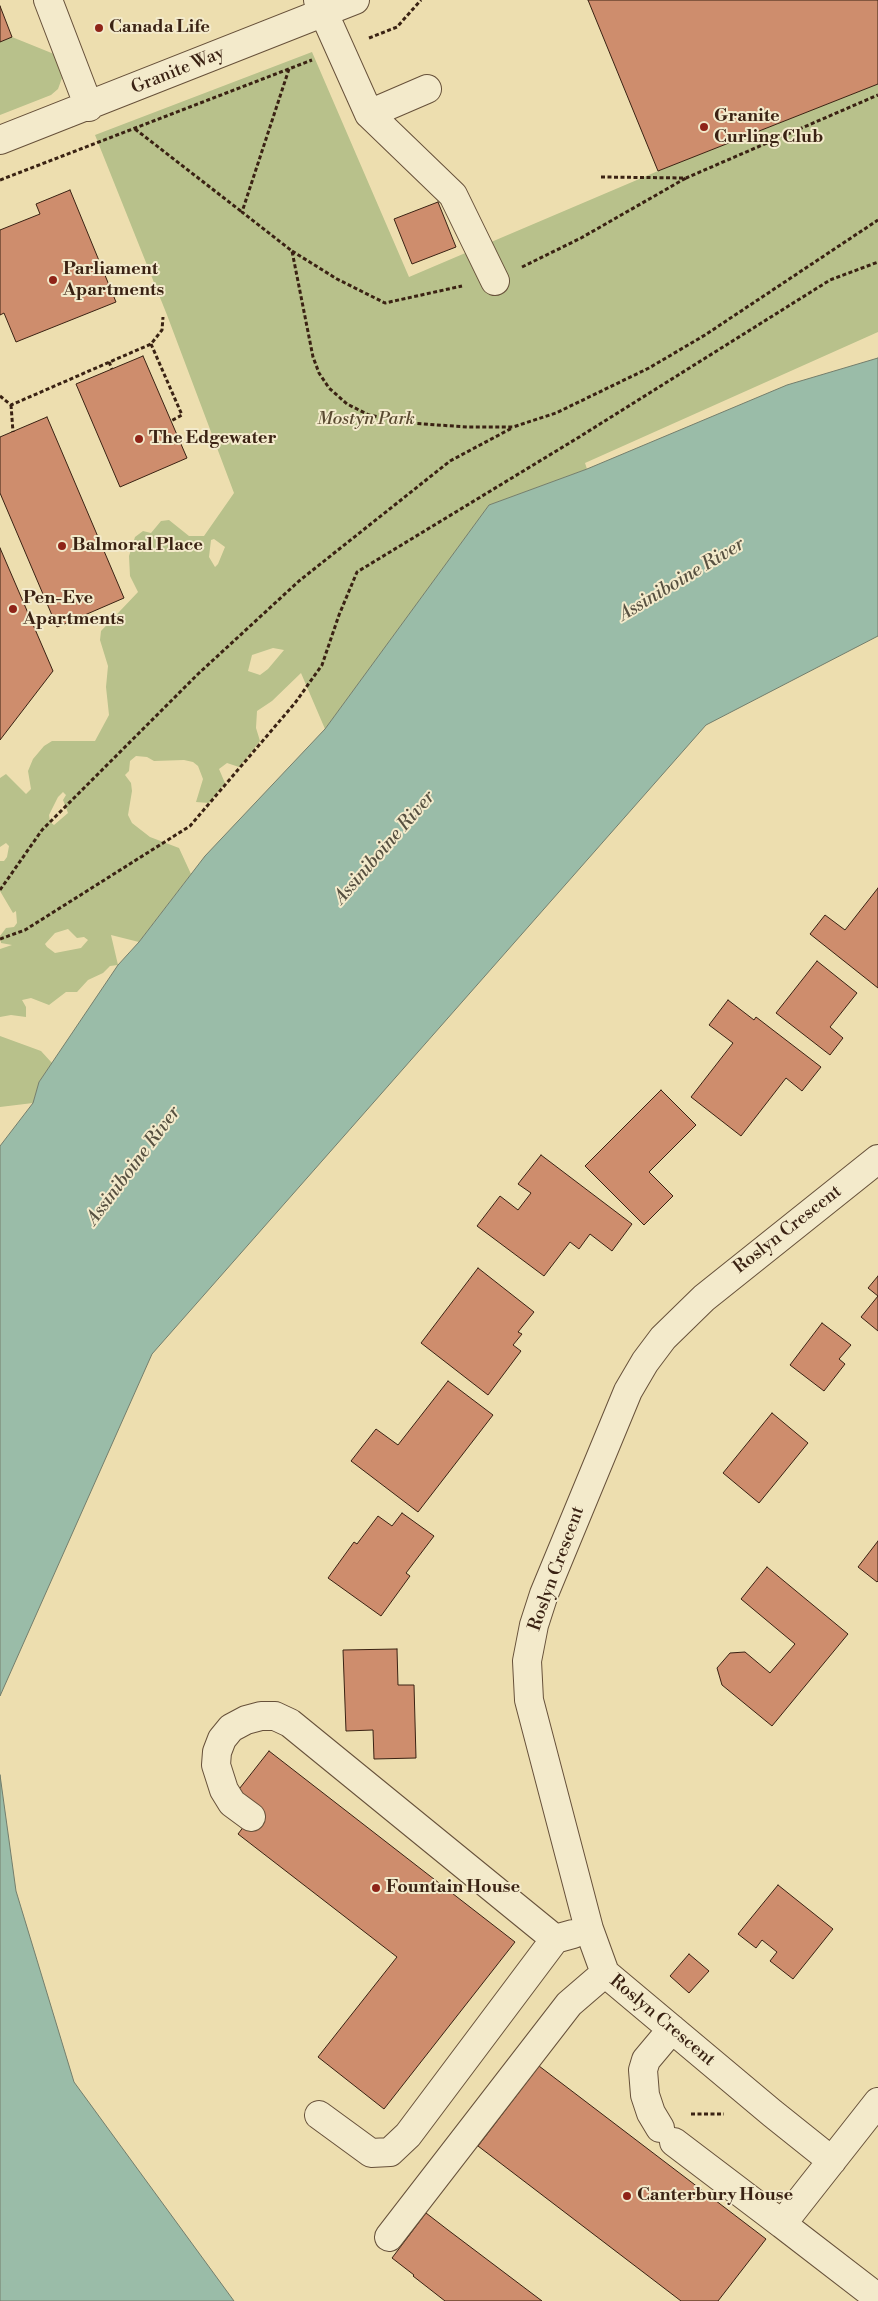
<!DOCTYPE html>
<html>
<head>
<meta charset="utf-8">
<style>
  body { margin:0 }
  canvas { display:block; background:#eddeaf }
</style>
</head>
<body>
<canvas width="878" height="2301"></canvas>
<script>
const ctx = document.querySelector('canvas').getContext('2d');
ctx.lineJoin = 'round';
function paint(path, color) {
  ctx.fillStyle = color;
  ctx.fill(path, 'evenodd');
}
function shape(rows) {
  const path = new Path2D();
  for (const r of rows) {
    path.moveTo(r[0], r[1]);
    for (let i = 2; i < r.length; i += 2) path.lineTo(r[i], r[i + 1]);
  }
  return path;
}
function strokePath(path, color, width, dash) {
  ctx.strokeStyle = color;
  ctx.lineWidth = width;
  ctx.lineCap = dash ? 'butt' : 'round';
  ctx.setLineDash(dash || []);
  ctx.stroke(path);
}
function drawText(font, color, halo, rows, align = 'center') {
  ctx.font = font + ' "Libre Bodoni",serif';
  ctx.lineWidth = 4;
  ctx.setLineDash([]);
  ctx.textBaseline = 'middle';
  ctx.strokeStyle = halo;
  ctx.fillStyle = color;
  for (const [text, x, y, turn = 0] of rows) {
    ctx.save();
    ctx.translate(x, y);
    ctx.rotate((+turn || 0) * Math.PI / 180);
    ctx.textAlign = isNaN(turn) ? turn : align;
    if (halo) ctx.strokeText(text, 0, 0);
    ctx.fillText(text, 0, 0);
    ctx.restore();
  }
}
const green = shape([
  [12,37,54,54,62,78,58,89,51,95,0,115,0,42],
  [312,52,409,277,658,171,878,84,878,332,585,463,587,469,489,505,325,729,301,673,272,701,257,711,256,728,260,741,239,767,227,763,219,769,225,783,209,803,196,802,203,779,198,766,193,762,184,760,154,761,147,757,136,756,130,761,129,771,125,775,131,783,132,791,128,815,132,823,150,837,179,848,191,874,139,942,111,935,118,965,110,966,103,973,88,980,77,992,66,992,49,1005,31,998,22,1000,26,1007,26,1017,11,1015,0,1017,0,949,12,945,1,943,0,936,6,928,14,927,17,923,16,911,13,913,0,891,0,861,4,861,7,857,9,846,6,843,0,847,0,778,6,774,26,794,31,789,28,771,33,759,44,746,52,741,95,741,109,715,106,687,108,666,100,640,101,631,138,592,130,576,129,556,135,537,143,531,151,533,161,521,169,520,189,536,204,536,234,493,167,315,95,135],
  [214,539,225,547,218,564,215,567,209,557,211,540],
  [273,648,284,650,268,669,260,675,248,671,252,655],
  [63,792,66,795,63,800,68,813,54,825,50,822,49,815,58,797],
  [68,929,77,938,84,937,88,940,81,948,55,953,47,947,45,944,55,933],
  [0,1036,41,1051,52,1063,39,1082,33,1103,0,1107]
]);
const water = shape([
  [878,358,878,636,706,725,152,1354,0,1696,0,1146,33,1103,39,1082,118,965,139,942,205,856,325,729,489,505,587,469,787,385,878,358],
  [0,1775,16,1891,74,2082,234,2301,0,2301,0,1775]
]);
const building = shape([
  [588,0,878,0,878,84,658,171,588,0],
  [0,6,12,37,0,42,0,6],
  [70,190,116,302,16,342,4,313,0,315,0,230,40,214,36,204,70,190],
  [438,202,456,247,412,264,394,219,438,202],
  [143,356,187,458,120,487,76,384,143,356],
  [47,417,124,598,57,627,0,493,0,437,47,417],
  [0,548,53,671,0,740,0,548],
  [878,888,878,988,810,934,825,915,845,930,878,888],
  [817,961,857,993,830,1027,843,1038,830,1055,776,1013,817,961],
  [728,1000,754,1020,756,1017,821,1067,802,1091,786,1078,741,1136,691,1097,733,1043,709,1025,728,1000],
  [661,1090,696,1125,649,1172,673,1196,644,1225,585,1166,661,1090],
  [541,1155,632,1224,612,1251,590,1234,579,1249,570,1242,544,1276,477,1226,500,1196,518,1210,531,1193,518,1184,541,1155],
  [478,1268,534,1312,518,1332,522,1334,513,1345,521,1351,488,1395,421,1343,478,1268],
  [878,1276,878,1331,861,1317,878,1296,868,1288,878,1276],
  [822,1323,851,1345,839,1359,845,1364,824,1391,790,1365,822,1323],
  [448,1381,493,1415,418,1512,351,1461,376,1429,398,1445,448,1381],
  [772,1413,808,1443,759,1503,723,1473,772,1413],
  [402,1513,434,1536,406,1573,410,1576,381,1616,328,1578,354,1542,357,1544,378,1516,392,1526,402,1513],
  [878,1541,878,1581,877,1582,858,1567,878,1541],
  [767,1567,848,1634,772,1726,722,1685,717,1668,730,1653,745,1652,770,1673,795,1644,741,1599,767,1567],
  [397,1649,398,1685,414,1685,416,1758,374,1759,373,1730,346,1731,343,1650,397,1649],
  [269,1751,515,1942,384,2109,318,2057,397,1957,238,1834,251,1817,236,1793,269,1751],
  [778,1885,833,1929,793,1979,770,1961,777,1952,762,1940,756,1948,738,1934,778,1885],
  [689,1954,709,1971,689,1993,670,1976,689,1954],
  [539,2066,766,2239,718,2301,681,2301,478,2146,539,2066],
  [426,2213,448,2230,542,2301,445,2301,413,2276,414,2275,392,2258,426,2213]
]);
const path = shape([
  [369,38,397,27,421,0],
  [289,69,242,212,292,251,313,357,319,373,329,388,347,404,369,415,409,423,467,427,513,427,556,413,649,368,705,335,878,220],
  [135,129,242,212],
  [601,177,686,178,878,95],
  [0,180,312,60],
  [292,251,337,279,385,303,462,286],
  [522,267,581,238,686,178],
  [151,344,182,415,171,421],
  [109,362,112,369],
  [0,396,11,405,151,344,162,330,163,317],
  [11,405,13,432],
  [0,890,42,830,198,674,299,581,450,461,512,428],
  [0,939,25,930,190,826,295,703,322,665,339,615,357,572,576,439,830,280,878,262],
  [691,2114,724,2114]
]);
const minor = shape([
  [48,0,89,107],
  [318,0,369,114,427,89],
  [369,114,453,195,495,281],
  [0,140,355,0],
  [251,1817,232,1803,224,1790,216,1765,217,1752,222,1739,231,1728,246,1720,261,1716,275,1716,290,1723,555,1939],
  [878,2102,782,2224,878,2298],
  [319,2115,371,2153,390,2152,408,2135,555,1939,573,1934],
  [660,2128,651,2113,645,2095,643,2070,646,2060,672,2029],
  [674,2142,782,2224],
  [832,2161,772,2113,605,1973,589,1929,529,1700,527,1661,534,1625,544,1594,628,1391,645,1362,663,1338,704,1298,878,1159],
  [389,2237,569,2004,605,1973]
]);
const markers = [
  [99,28,5,"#8f2418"],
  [704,127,5,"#8f2418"],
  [53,280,5,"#8f2418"],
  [139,439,5,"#8f2418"],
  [62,546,5,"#8f2418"],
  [13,609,5,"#8f2418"],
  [376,1888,5,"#8f2418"],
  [627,2196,5,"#8f2418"]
];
const poiNames = [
  ["Canada Life",109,28],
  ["Granite",714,117],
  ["Curling Club",714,138],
  ["Parliament",63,270],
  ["Apartments",63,291],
  ["The Edgewater",149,439],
  ["Balmoral Place",72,546],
  ["Pen-Eve",23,599],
  ["Apartments",23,620],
  ["Fountain House",386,1888],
  ["Canterbury House",637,2196]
];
const streetNames = [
  ["Granite Way",178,71,-22],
  ["Roslyn Crescent",788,1230,-38],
  ["Roslyn Crescent",557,1569,-70],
  ["Roslyn Crescent",662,2021,40]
];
const parkNames = [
  ["Mostyn Park",366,420]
];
const waterNames = [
  ["Assiniboine River",682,580,-31],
  ["Assiniboine River",385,848,-49],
  ["Assiniboine River",134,1166,-53]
];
paint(green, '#b8c18b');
paint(water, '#9abca8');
strokePath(water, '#747e6c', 1);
paint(building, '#ce8d6d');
strokePath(building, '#3a2213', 1);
strokePath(minor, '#67513a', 30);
strokePath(path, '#3a2213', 3, [4, 2.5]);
strokePath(minor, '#f3eacb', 28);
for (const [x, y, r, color] of markers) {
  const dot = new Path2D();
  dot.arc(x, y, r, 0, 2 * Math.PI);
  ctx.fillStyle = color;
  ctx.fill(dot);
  strokePath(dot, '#f3eacb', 2);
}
drawText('bold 18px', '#3a2213', '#f3eacb', poiNames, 'left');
drawText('18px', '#3a2213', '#f3eacb', streetNames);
drawText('italic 18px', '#5a4a31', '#f3eacb', parkNames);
drawText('italic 19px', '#575040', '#f3eacb', waterNames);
</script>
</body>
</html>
